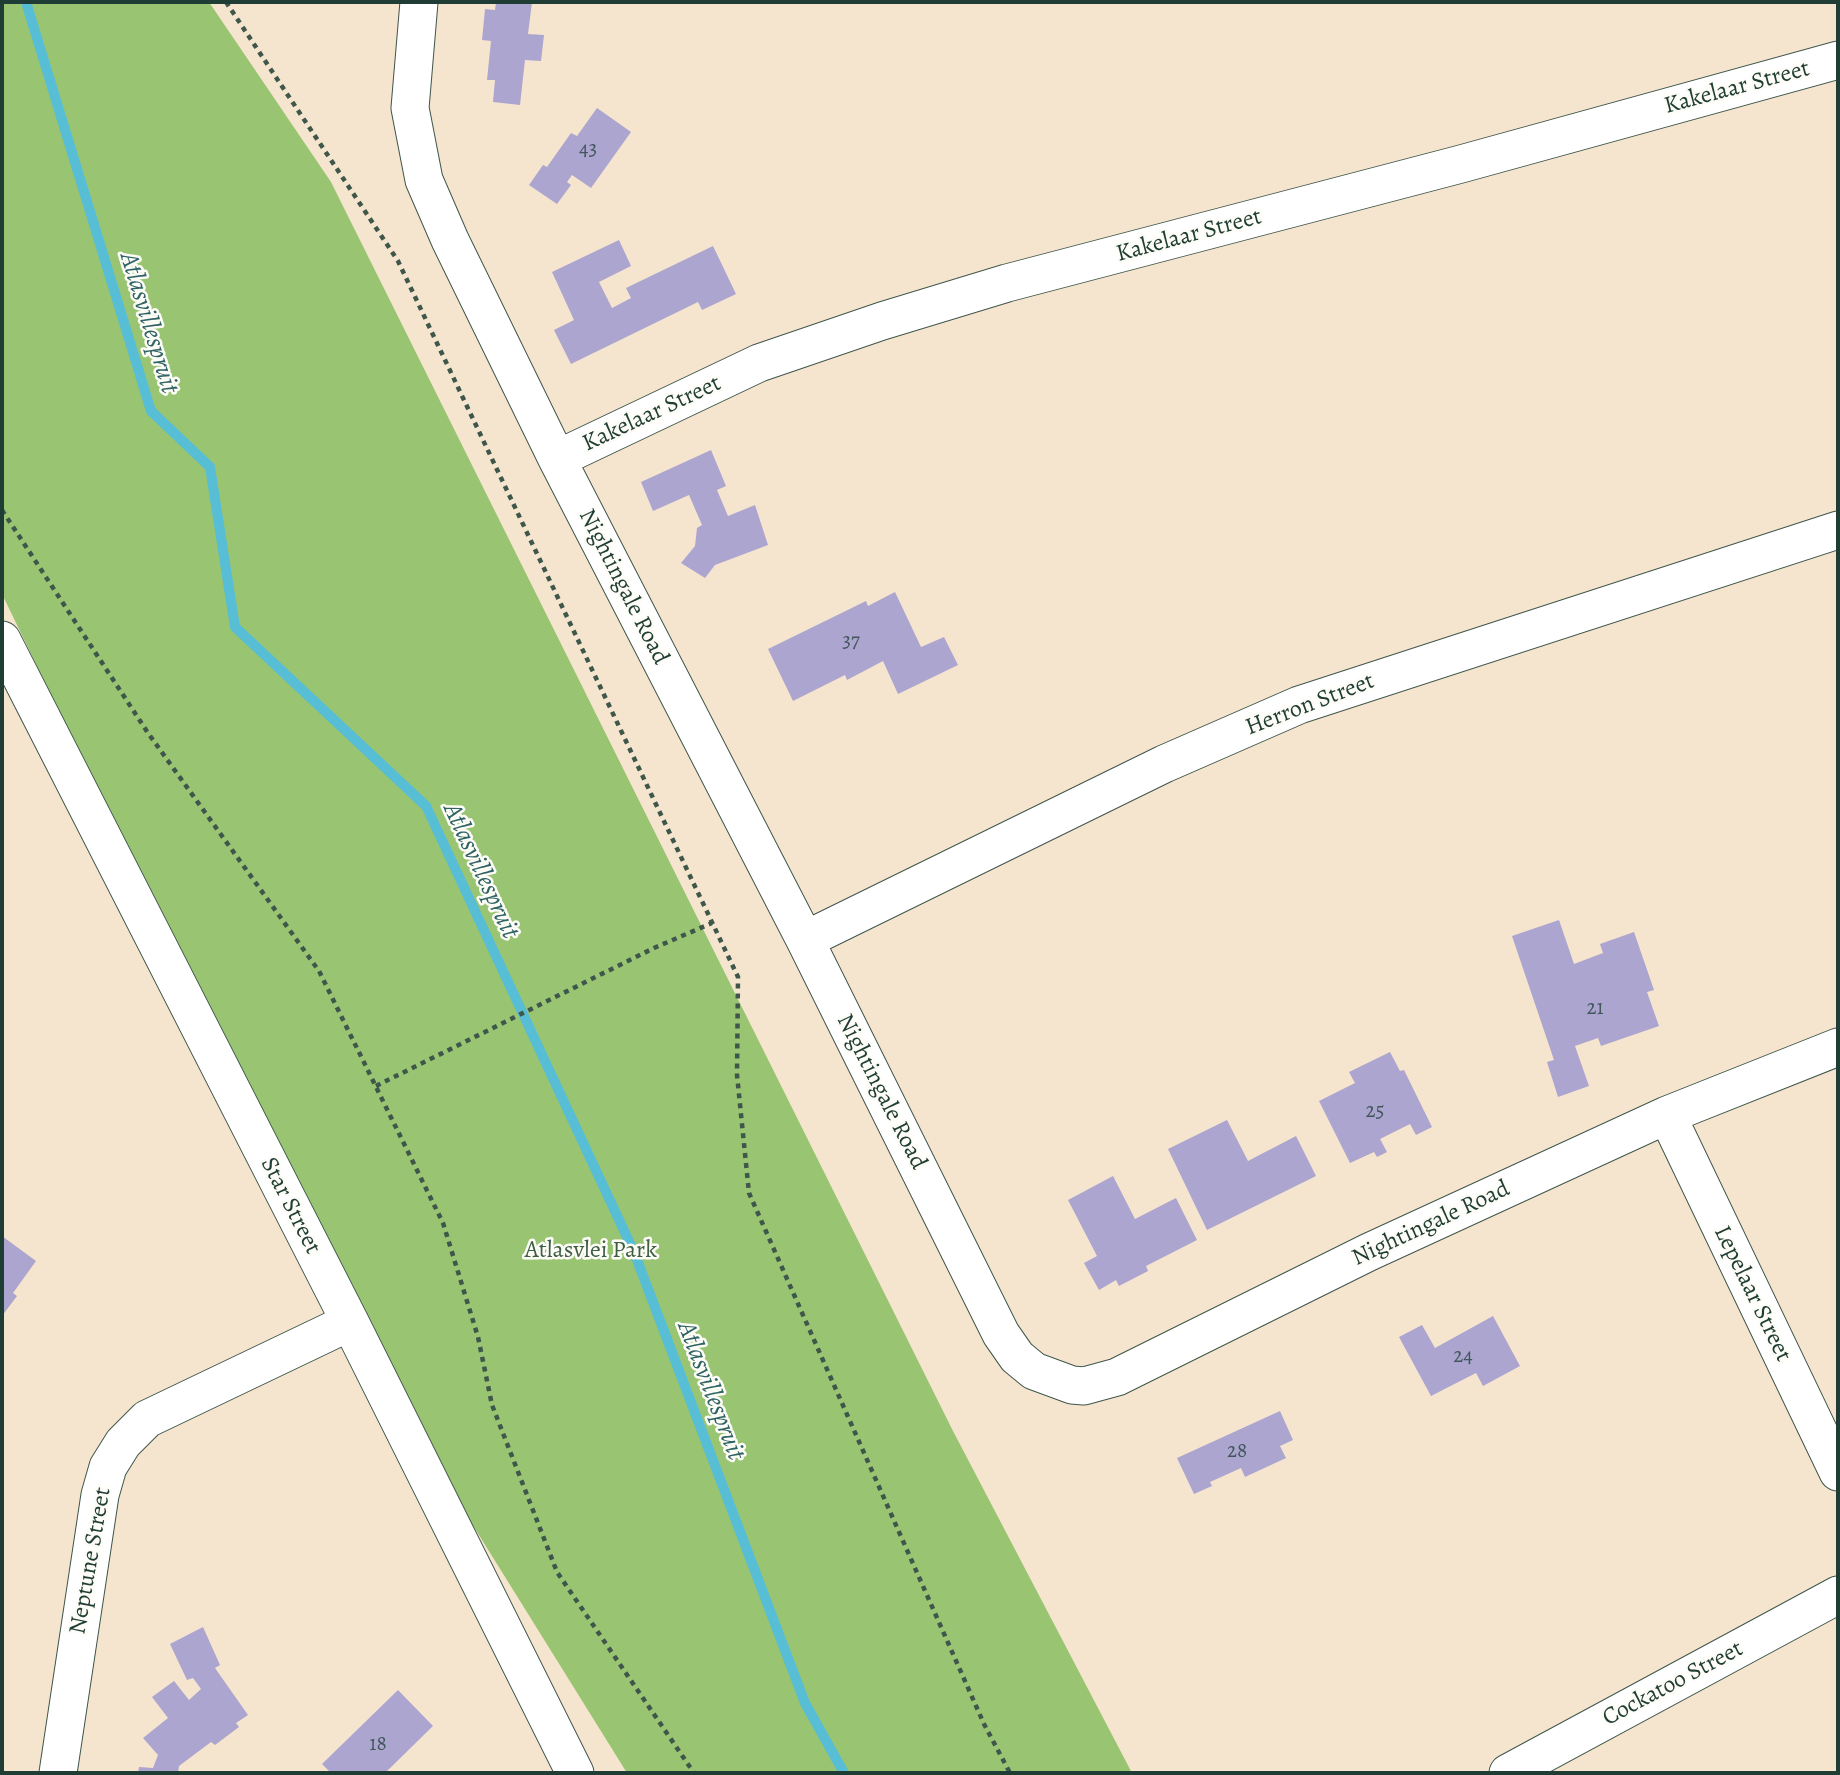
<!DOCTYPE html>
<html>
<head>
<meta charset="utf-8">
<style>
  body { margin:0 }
  #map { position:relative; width:1840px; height:1775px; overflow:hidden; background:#f6e5ce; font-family:Alegreya,serif }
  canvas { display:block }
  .frame { position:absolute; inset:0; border:4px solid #1f3d34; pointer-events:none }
</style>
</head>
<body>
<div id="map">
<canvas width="1840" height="1775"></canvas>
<div class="frame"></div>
</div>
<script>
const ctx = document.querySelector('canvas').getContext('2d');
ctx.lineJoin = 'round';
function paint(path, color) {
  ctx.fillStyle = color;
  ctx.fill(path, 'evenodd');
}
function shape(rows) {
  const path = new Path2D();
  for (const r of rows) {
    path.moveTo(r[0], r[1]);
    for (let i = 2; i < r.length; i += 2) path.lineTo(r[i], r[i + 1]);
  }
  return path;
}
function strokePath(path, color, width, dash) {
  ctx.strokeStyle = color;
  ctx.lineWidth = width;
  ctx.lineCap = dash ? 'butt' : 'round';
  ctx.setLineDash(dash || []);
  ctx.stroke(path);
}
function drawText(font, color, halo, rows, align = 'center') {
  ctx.font = font + ' Alegreya,serif';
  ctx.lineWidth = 5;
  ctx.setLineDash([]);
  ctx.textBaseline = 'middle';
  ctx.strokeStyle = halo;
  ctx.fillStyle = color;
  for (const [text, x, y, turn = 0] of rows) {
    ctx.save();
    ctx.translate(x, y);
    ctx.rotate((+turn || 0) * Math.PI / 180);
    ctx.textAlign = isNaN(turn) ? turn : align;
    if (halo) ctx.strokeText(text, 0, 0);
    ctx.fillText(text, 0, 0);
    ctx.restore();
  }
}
const green = shape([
  [2,2,209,2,331,182,953,1431,1132,1773,627,1773,385,1384,2,594]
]);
const stream = shape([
  [26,2,151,411,210,467,235,627,426,806,634,1252,805,1703,844,1773]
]);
const building = shape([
  [496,2,532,2,528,34,544,35,541,61,525,60,520,105,493,102,495,80,487,80,491,41,482,40,485,9,495,10],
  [597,108,631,132,591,188,572,175,567,182,571,185,557,204,529,185,543,165,547,167,571,133,577,136],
  [619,240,631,266,599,282,612,308,631,298,626,288,713,246,736,294,702,310,698,302,571,364,554,330,574,320,552,272],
  [711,450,726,486,717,490,728,516,755,505,768,545,715,565,705,578,681,563,695,546,697,528,702,525,689,495,653,511,641,482],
  [895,592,921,647,944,637,958,665,898,694,883,661,847,680,845,675,793,701,768,649,866,601,868,606],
  [1559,920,1574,964,1603,953,1600,944,1634,932,1654,990,1647,992,1659,1026,1601,1046,1598,1038,1575,1046,1589,1086,1558,1097,1547,1062,1554,1060,1512,936],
  [1390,1052,1400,1071,1404,1070,1432,1127,1416,1135,1410,1124,1380,1139,1387,1152,1377,1157,1374,1152,1350,1163,1319,1101,1355,1083,1349,1072],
  [1227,1120,1248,1161,1296,1136,1316,1176,1207,1230,1168,1149],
  [1113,1176,1135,1219,1176,1198,1197,1240,1146,1266,1148,1271,1119,1286,1116,1280,1099,1290,1084,1263,1097,1256,1068,1200],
  [2,1236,36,1261,13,1293,17,1296,2,1316],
  [1493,1316,1520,1366,1483,1386,1476,1373,1431,1396,1399,1337,1422,1325,1435,1348],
  [1280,1411,1293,1440,1280,1446,1286,1458,1245,1477,1241,1468,1210,1482,1212,1486,1194,1494,1177,1458],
  [203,1627,220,1665,215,1668,248,1715,236,1723,239,1727,215,1745,211,1742,179,1766,178,1773,138,1773,139,1767,153,1768,158,1755,143,1738,168,1718,152,1697,174,1681,189,1700,201,1689,193,1678,187,1680,170,1644],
  [398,1690,433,1726,385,1773,331,1773,322,1764]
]);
const path = shape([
  [226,2,398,261,738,977,737,1075,749,1193,984,1724,1010,1773],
  [2,510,148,733,319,971,443,1223,478,1337,492,1405,557,1572,694,1773],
  [376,1086,654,948,712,923]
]);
const street = shape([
  [419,2,410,108,424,180,450,240,557,459,805,940,1001,1334,1017,1357,1034,1371,1072,1385,1084,1386,1117,1377,1369,1252,1667,1115,1838,1047],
  [557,459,759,363,882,321,1007,283,1461,164,1838,60],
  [2,640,350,1322,575,1773],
  [805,940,1164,764,1299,705,1838,530],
  [1667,1115,1838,1472],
  [58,1773,100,1495,108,1467,123,1443,147,1419,350,1322],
  [1508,1773,1838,1595]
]);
const numberNames = [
  ["43",588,150],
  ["37",851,642],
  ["21",1595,1009],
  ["25",1375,1112],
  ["24",1463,1357],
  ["28",1237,1452],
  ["18",378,1745]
];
const streetNames = [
  ["Kakelaar Street",1737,88,-15],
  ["Kakelaar Street",1189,236,-15],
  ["Kakelaar Street",652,414,-25],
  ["Nightingale Road",623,587,63],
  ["Herron Street",1310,705,-21],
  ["Nightingale Road",881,1092,63],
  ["Star Street",290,1206,63],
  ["Nightingale Road",1431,1224,-25],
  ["Lepelaar Street",1752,1294,64],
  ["Neptune Street",91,1561,-80],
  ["Cockatoo Street",1673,1684,-28]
];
const parkNames = [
  ["Atlasvlei Park",591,1251]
];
const waterNames = [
  ["Atlasvillespruit",148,323,73],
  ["Atlasvillespruit",480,871,65],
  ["Atlasvillespruit",710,1391,69]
];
paint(green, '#99c472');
strokePath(stream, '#57bed5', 10);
paint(building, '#aba5d0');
strokePath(street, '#3f564b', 39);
strokePath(path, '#3f564b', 4.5, [5, 5]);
strokePath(street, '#fff', 37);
drawText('21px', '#42575b', null, numberNames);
drawText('24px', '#1f3d34', '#fdfcf7', streetNames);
drawText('24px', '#3e5f44', '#fdfcf7', parkNames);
drawText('italic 26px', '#306464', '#fdfcf7', waterNames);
</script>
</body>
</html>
